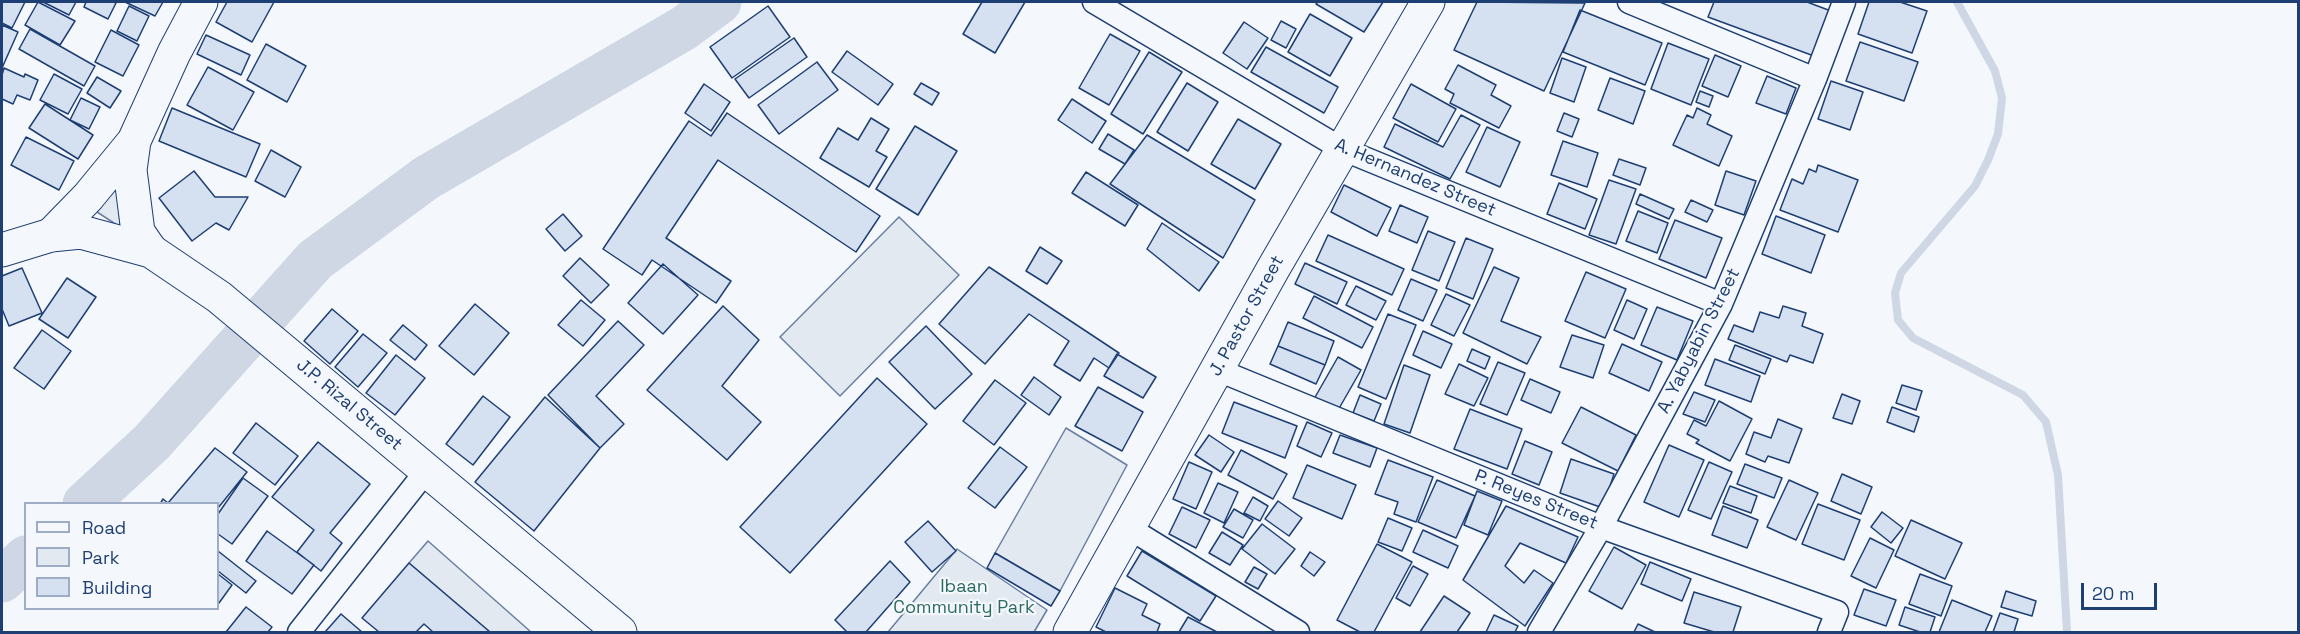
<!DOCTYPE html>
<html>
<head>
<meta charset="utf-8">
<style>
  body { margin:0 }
  #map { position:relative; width:2300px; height:634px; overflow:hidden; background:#f4f7fb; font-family:"Space Grotesk",sans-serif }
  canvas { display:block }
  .frame { position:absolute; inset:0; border:3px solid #1d3f73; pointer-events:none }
  .legend { position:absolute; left:24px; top:502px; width:195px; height:108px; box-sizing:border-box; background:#f4f7fb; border:2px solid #9eadc5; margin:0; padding:8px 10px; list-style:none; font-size:18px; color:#1d3f73 }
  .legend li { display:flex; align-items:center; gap:12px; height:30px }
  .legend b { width:30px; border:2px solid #9eadc5 }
  .scale { position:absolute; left:2081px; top:583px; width:76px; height:27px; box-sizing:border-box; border:3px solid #1d3f73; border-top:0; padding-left:8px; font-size:18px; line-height:21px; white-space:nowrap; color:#1d3f73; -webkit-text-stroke:4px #f4f7fb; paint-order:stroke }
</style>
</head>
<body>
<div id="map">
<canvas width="2300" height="634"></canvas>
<div class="frame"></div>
<ul class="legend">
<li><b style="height:8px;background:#f4f7fb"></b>Road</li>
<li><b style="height:16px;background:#e3e9f0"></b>Park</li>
<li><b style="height:16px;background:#d5e0f0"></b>Building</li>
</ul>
<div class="scale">20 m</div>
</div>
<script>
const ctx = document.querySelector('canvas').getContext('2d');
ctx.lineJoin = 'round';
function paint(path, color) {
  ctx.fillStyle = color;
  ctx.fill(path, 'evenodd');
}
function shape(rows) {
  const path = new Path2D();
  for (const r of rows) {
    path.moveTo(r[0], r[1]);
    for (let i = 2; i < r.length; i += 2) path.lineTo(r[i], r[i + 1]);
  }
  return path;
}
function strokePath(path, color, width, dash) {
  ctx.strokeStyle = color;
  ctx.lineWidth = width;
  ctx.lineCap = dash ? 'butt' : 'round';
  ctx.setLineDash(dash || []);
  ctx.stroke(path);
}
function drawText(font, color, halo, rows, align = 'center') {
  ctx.font = font + ' "Space Grotesk",sans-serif';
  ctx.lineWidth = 4.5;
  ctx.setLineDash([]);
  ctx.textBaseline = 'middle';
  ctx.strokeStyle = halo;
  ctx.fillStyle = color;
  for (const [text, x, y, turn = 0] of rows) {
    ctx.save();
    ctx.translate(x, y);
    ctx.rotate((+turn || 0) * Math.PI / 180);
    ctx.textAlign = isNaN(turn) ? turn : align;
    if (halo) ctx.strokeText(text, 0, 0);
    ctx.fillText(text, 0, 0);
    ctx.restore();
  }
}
const green = shape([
  [118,187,120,227,94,210,118,187],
  [899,217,959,275,840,396,780,337,899,217],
  [1066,428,1127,465,1060,591,995,553,1066,428],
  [428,541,531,632,490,632,409,563,428,541],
  [957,549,1047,610,1034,632,888,632,957,549]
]);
const stream = shape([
  [1957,2,1995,71,2002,98,1998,134,1988,160,1975,186,1901,273,1895,293,1898,320,1913,338,2023,395,2046,422,2058,475,2067,632]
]);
const river = shape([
  [85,504,152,442,315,260,426,178,684,28,719,2],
  [2,580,26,558]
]);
const building = shape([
  [2,2,25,2,12,28,2,23,2,2],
  [38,2,75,21,60,45,25,25,38,2],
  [43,2,76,2,69,15,43,2],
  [86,2,114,2,116,3,108,19,84,7,86,2],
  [125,2,163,2,155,16,125,2],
  [227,2,274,2,252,42,216,22,227,2],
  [982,2,1025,2,995,53,963,34,982,2],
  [1318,2,1383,2,1364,32,1316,4,1318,2],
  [1477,2,1585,3,1544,91,1454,50,1477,2],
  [1714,2,1807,2,1831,11,1814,56,1708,17,1714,2],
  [1869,2,1900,2,1927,11,1912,53,1858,34,1869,2],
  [129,6,149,16,137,41,117,31,129,6],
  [768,6,790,37,732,78,710,47,768,6],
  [1580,10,1662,43,1645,85,1563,52,1580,10],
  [1310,14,1352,38,1330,76,1288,52,1310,14],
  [1281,21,1296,29,1286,48,1271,40,1281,21],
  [1244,22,1268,38,1247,69,1223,53,1244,22],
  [2,25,18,32,2,68,2,25],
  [30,29,95,66,84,86,19,49,30,29],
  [111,30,139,45,123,76,95,62,111,30],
  [1110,34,1140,51,1109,105,1079,88,1110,34],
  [206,35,250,55,241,75,197,54,206,35],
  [794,38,807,57,749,98,735,79,794,38],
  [1860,42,1918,62,1904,101,1846,81,1860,42],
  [1668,43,1709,59,1691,105,1651,89,1668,43],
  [266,44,306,66,287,102,247,80,266,44],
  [1266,47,1338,87,1324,113,1251,72,1266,47],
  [847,51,893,84,878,105,832,72,847,51],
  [1149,52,1182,72,1143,134,1111,114,1149,52],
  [1715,55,1741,66,1728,97,1702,86,1715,55],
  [1562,58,1586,67,1574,102,1550,93,1562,58],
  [817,62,838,90,779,134,758,105,817,62],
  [1458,65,1496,85,1491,95,1511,106,1499,128,1450,103,1454,94,1445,89,1458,65],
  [208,67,254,92,233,130,187,105,208,67],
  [4,68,24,77,25,74,38,80,30,100,17,95,13,104,2,99,2,75,4,68],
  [54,74,82,89,68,114,40,100,54,74],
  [1767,76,1796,88,1786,114,1756,103,1767,76],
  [97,77,121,91,110,108,87,93,97,77],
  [1610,78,1645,91,1633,124,1598,110,1610,78],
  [1831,81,1863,92,1850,130,1818,119,1831,81],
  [921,83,939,93,932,105,914,94,921,83],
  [1187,83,1218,102,1188,151,1157,132,1187,83],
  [704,84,730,102,711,131,685,113,704,84],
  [1411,84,1456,109,1438,142,1393,118,1411,84],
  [1700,91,1713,96,1709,107,1696,102,1700,91],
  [81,98,100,107,89,129,70,120,81,98],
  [1072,99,1106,121,1092,143,1058,120,1072,99],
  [45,104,93,135,78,159,29,128,45,104],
  [172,108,260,144,246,177,159,141,172,108],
  [1697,108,1711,115,1707,124,1732,136,1719,166,1673,145,1687,115,1693,118,1697,108],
  [727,113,880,216,856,252,718,160,666,238,731,281,716,303,652,260,642,275,603,249,689,121,711,136,727,113],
  [1564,113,1579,119,1572,137,1557,131,1564,113],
  [1461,115,1480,125,1450,179,1384,147,1395,124,1443,147,1461,115],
  [871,118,889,129,876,151,887,157,869,187,820,158,838,128,858,140,871,118],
  [1238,119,1281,144,1255,189,1211,164,1238,119],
  [915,126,957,151,918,215,876,189,915,126],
  [1487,127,1520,142,1500,187,1466,172,1487,127],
  [1108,134,1134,150,1125,164,1099,149,1108,134],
  [1147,135,1255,200,1223,258,1110,184,1147,135],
  [26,137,74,161,59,190,11,165,26,137],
  [1563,141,1598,153,1587,187,1551,175,1563,141],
  [271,150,301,167,285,197,255,181,271,150],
  [1619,159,1646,168,1640,185,1613,175,1619,159],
  [1818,165,1858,180,1838,232,1780,210,1792,179,1803,184,1809,169,1816,172,1818,165],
  [194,171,215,197,248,197,229,230,216,223,192,241,159,198,194,171],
  [1726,171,1756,181,1744,215,1715,205,1726,171],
  [1086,172,1138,205,1125,226,1072,193,1086,172],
  [1609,180,1636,189,1616,244,1589,235,1609,180],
  [1559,183,1597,199,1585,229,1547,214,1559,183],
  [1344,185,1391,208,1377,236,1331,212,1344,185],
  [1640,194,1674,209,1669,219,1636,204,1640,194],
  [1691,200,1713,210,1707,222,1685,212,1691,200],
  [1400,205,1428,217,1417,243,1389,231,1400,205],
  [1638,211,1668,223,1657,253,1626,241,1638,211],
  [563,214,582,236,565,251,546,229,563,214],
  [1776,216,1825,235,1811,273,1762,254,1776,216],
  [1675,220,1722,238,1706,278,1659,259,1675,220],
  [1162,223,1219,262,1199,291,1147,249,1162,223],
  [1428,231,1455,242,1439,281,1412,270,1428,231],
  [1328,235,1404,269,1392,295,1316,261,1328,235],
  [1466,238,1493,249,1473,299,1446,288,1466,238],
  [1040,247,1062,261,1047,284,1026,271,1040,247],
  [580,258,609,285,591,303,563,276,580,258],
  [1305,263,1347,282,1337,304,1295,284,1305,263],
  [663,264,698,295,663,334,628,303,663,264],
  [989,267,1119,353,1109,368,1094,358,1080,381,1054,365,1069,341,1029,314,985,364,939,324,989,267],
  [1494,267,1519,278,1501,321,1541,337,1527,364,1463,333,1494,267],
  [22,268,42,313,9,326,2,309,2,276,22,268],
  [1586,272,1626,289,1605,338,1565,321,1586,272],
  [67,278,96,297,68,338,39,319,67,278],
  [1411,279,1437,290,1423,321,1398,310,1411,279],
  [1356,286,1386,301,1376,320,1346,305,1356,286],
  [1446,294,1470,305,1454,336,1431,325,1446,294],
  [1314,296,1373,327,1362,348,1303,318,1314,296],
  [581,300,605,320,583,346,558,325,581,300],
  [1627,300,1647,309,1634,339,1614,330,1627,300],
  [475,304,509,333,474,375,439,346,475,304],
  [723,306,759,340,722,386,761,422,727,460,647,390,723,306],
  [1783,306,1806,313,1802,326,1823,334,1813,363,1790,355,1787,362,1728,339,1734,325,1753,332,1760,312,1779,318,1783,306],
  [1657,307,1693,321,1677,360,1641,345,1657,307],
  [332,309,358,331,330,364,304,341,332,309],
  [1388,314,1416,325,1386,399,1358,387,1388,314],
  [618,321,644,345,596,396,624,424,600,448,548,395,618,321],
  [1288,322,1334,341,1325,365,1278,346,1288,322],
  [403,325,427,345,415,360,390,340,403,325],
  [926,326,972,374,935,409,889,362,926,326],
  [42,330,71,351,44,389,14,368,42,330],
  [1423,331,1452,344,1441,368,1413,355,1423,331],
  [363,334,387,353,358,387,335,367,363,334],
  [1572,335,1604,345,1593,378,1560,367,1572,335],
  [1622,344,1662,362,1649,391,1609,373,1622,344],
  [1735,345,1771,359,1765,374,1729,360,1735,345],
  [1278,346,1325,365,1316,384,1270,364,1278,346],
  [1472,349,1490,357,1485,369,1467,361,1472,349],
  [1117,354,1156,377,1143,398,1104,376,1117,354],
  [396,355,425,378,395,415,366,393,396,355],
  [1338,357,1361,370,1337,412,1314,399,1338,357],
  [1715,359,1760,376,1751,402,1705,385,1715,359],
  [1498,362,1525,373,1507,415,1480,404,1498,362],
  [1459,364,1488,378,1474,406,1445,394,1459,364],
  [1404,365,1430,375,1410,433,1384,424,1404,365],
  [1034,377,1061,397,1049,415,1021,395,1034,377],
  [877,378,927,424,790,573,740,527,877,378],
  [1530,379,1560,392,1551,413,1521,400,1530,379],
  [995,380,1026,403,994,445,963,421,995,380],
  [1902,385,1922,391,1916,410,1896,403,1902,385],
  [1098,387,1143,412,1122,451,1075,426,1098,387],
  [1694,392,1715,400,1705,422,1683,414,1694,392],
  [1842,394,1860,401,1852,424,1833,418,1842,394],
  [1360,395,1381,404,1374,421,1353,413,1360,395],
  [483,396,510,417,473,465,446,444,483,396],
  [545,397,600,448,534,531,475,482,545,397],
  [1719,401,1752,419,1730,461,1696,443,1699,440,1687,434,1694,420,1706,426,1719,401],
  [1234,402,1297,426,1285,458,1222,433,1234,402],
  [1581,407,1636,435,1618,471,1562,443,1581,407],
  [1892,407,1919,417,1914,432,1887,422,1892,407],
  [1470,409,1522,429,1507,469,1454,449,1470,409],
  [1778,419,1802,429,1789,463,1768,456,1765,462,1746,454,1754,432,1771,438,1778,419],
  [1307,422,1332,433,1321,457,1297,446,1307,422],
  [256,423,298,456,275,485,233,453,256,423],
  [1209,435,1234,452,1221,472,1195,455,1209,435],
  [1340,435,1377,448,1370,467,1333,453,1340,435],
  [1525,441,1552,452,1539,485,1512,474,1525,441],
  [318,442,370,484,330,533,342,543,321,571,297,552,314,530,272,497,318,442],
  [1669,445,1704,460,1679,517,1644,502,1669,445],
  [1000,447,1027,467,995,508,968,488,1000,447],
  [215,448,247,472,218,508,218,504,160,504,163,499,168,503,215,448],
  [1241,450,1287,474,1273,499,1228,475,1241,450],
  [1571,459,1614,474,1603,508,1560,493,1571,459],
  [1388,460,1433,477,1416,522,1394,514,1398,502,1375,494,1388,460],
  [1189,462,1212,472,1196,509,1173,499,1189,462],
  [1709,462,1732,472,1711,519,1688,510,1709,462],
  [1745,464,1782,478,1774,498,1737,484,1745,464],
  [1307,465,1356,485,1342,519,1293,498,1307,465],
  [1842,474,1872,487,1861,514,1831,501,1842,474],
  [243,478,268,496,232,544,218,534,218,514,243,478],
  [1437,480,1475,496,1456,538,1418,522,1437,480],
  [1789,480,1818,493,1796,540,1767,527,1789,480],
  [1218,483,1238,492,1224,523,1204,513,1218,483],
  [1730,486,1757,496,1751,513,1723,503,1730,486],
  [1477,491,1502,501,1488,535,1464,525,1477,491],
  [1253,497,1268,506,1260,521,1244,513,1253,497],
  [1278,501,1302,518,1289,536,1265,519,1278,501],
  [1818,504,1860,520,1844,560,1802,544,1818,504],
  [1506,506,1578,537,1566,563,1520,543,1505,566,1524,583,1534,570,1553,583,1525,626,1463,580,1506,506],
  [1723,506,1758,520,1747,548,1712,535,1723,506],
  [1182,507,1210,520,1196,548,1169,534,1182,507],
  [1234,509,1253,520,1243,538,1223,527,1234,509],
  [1882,512,1903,528,1891,543,1871,527,1882,512],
  [1388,518,1412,528,1402,551,1378,542,1388,518],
  [1911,520,1962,543,1945,579,1895,556,1911,520],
  [928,521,956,551,932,572,905,542,928,521],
  [1262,524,1295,549,1275,574,1242,549,1262,524],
  [1423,530,1458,546,1448,568,1413,552,1423,530],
  [267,531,314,565,292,594,246,561,267,531],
  [1222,532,1243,545,1230,565,1209,553,1222,532],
  [1870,538,1894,550,1876,588,1851,576,1870,538],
  [1377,544,1412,562,1374,632,1360,632,1337,620,1377,544],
  [1614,547,1646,565,1622,609,1589,591,1614,547],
  [218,551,256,581,246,593,218,571,218,551],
  [1142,551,1216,596,1200,621,1127,576,1142,551],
  [1310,552,1325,562,1314,576,1301,566,1310,552],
  [995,553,1060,591,1051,606,987,568,995,553],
  [890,561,910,582,866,632,847,632,835,620,890,561],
  [1650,562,1691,579,1682,601,1641,584,1650,562],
  [409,563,490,632,433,632,424,624,416,632,379,632,362,618,409,563],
  [1413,566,1428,574,1410,606,1396,598,1413,566],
  [1254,567,1267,574,1258,589,1245,582,1254,567],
  [218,574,232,585,219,603,218,602,218,574],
  [1920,574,1952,586,1941,616,1909,604,1920,574],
  [1115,588,1147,604,1142,615,1160,624,1157,632,1158,632,1106,632,1096,627,1115,588],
  [1864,589,1896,600,1886,626,1854,615,1864,589],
  [2006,591,2036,601,2032,616,2001,607,2006,591],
  [1694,592,1741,607,1733,632,1714,632,1684,623,1694,592],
  [1444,596,1470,613,1457,632,1420,632,1444,596],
  [1952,600,1992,616,1985,632,1939,632,1952,600],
  [246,607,272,627,268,632,226,632,246,607],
  [1905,607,1935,617,1930,632,1920,632,1899,625,1905,607],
  [2000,613,2018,619,2014,632,1993,632,2000,613],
  [341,614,362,632,325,632,341,614],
  [1494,615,1518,626,1515,632,1486,632,1494,615],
  [1188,617,1217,632,1179,632,1188,617],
  [1638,624,1655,632,1634,632,1638,624]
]);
const minor = shape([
  [1094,2,1342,149,1721,304],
  [1629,2,1815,79],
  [1218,370,1601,527,1837,612,1829,632],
  [1129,528,1298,632],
  [299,632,427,470],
  [1539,632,1601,527,1721,304,1815,79,1844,2]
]);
const secondary = shape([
  [134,141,130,170,138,232,151,251],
  [51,235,88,197,134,141,174,53,201,2]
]);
const primary = shape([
  [2,250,51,235,81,232,151,251,219,297,620,632],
  [1070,632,1273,269,1428,2]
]);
const streetNames = [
  ["A. Hernandez Street",1415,178,23],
  ["J. Pastor Street",1247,316,-61],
  ["A. Yabyabin Street",1699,341,-63],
  ["J.P. Rizal Street",349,405,40],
  ["P. Reyes Street",1536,500,22]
];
const parkNames = [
  ["Ibaan",964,587],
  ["Community Park",964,608]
];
paint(green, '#e3e9f0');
strokePath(green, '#687fa3', 1.5);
strokePath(stream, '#cfd7e4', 8);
strokePath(river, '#cfd7e4', 45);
paint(building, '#d5e0f0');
strokePath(building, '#1d3f73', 1.5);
strokePath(minor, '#1d3f73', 25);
strokePath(secondary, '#1d3f73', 35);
strokePath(primary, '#1d3f73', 35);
strokePath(minor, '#f4f7fb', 22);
strokePath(secondary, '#f4f7fb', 33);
strokePath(primary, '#f4f7fb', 33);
drawText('18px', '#1d3f73', '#f4f7fb', streetNames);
drawText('18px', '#2c6c60', '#f4f7fb', parkNames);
</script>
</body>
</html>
